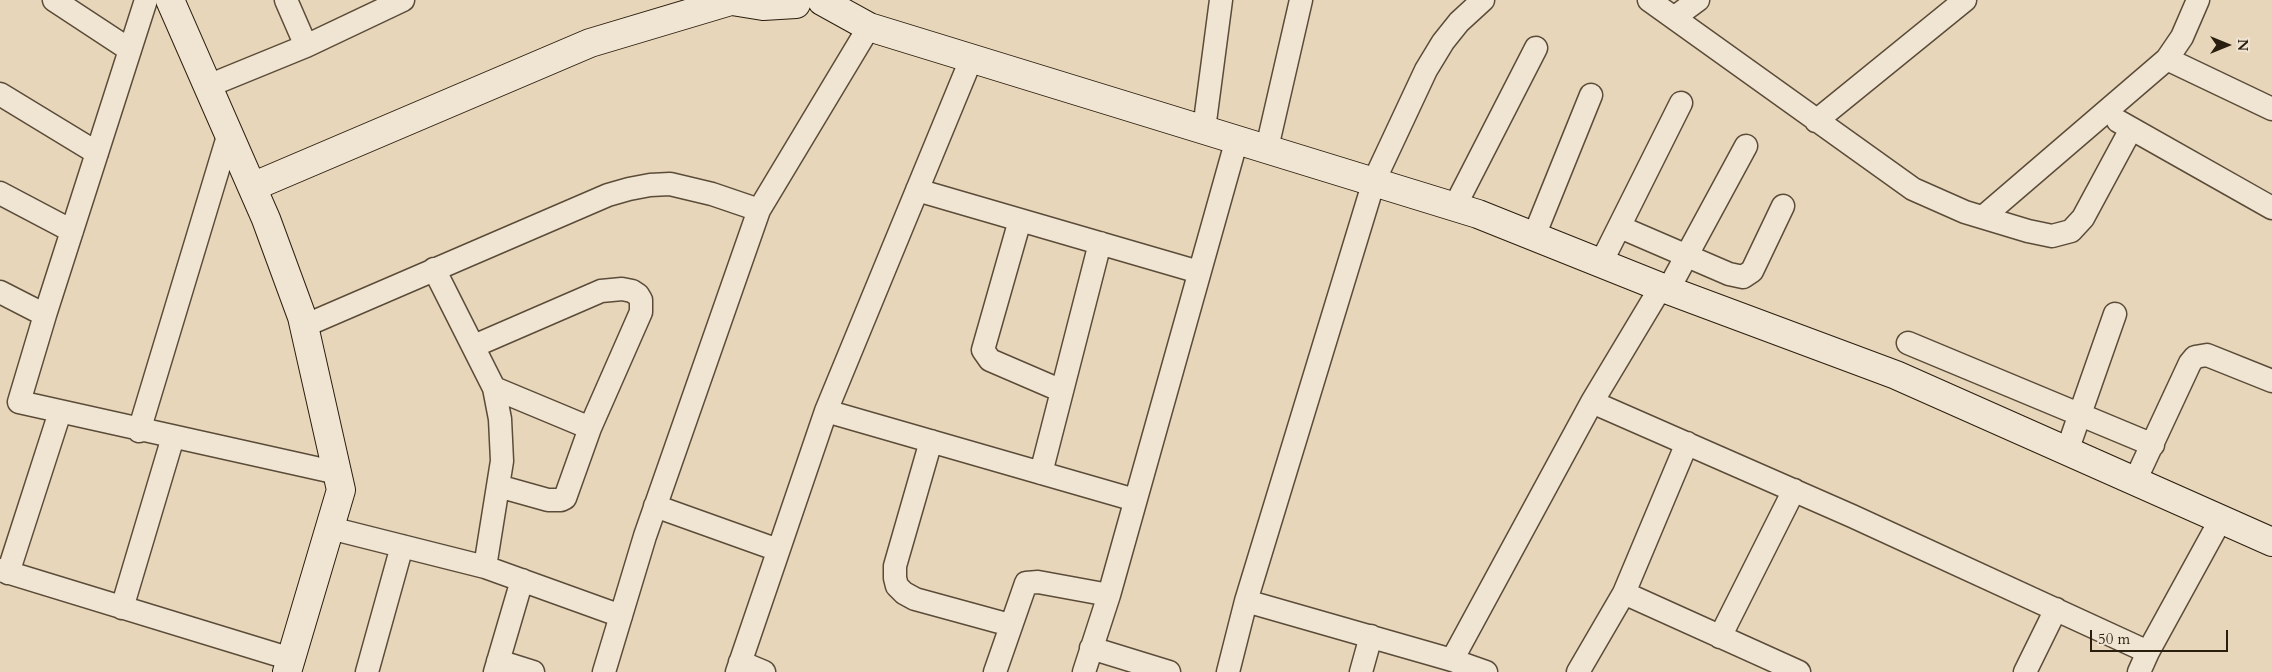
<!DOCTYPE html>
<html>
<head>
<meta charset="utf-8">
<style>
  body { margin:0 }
  #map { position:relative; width:2272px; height:672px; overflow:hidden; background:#e8d6ba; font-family:Cardo,serif }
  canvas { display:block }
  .north { position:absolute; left:2202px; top:20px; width:50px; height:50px; -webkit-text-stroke:4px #f0e4d2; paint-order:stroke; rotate:90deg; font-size:14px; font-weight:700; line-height:20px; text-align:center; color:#2a1e0e }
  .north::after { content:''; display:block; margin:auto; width:18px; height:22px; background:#2a1e0e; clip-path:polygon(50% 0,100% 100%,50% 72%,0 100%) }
  .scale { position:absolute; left:2090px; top:630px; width:138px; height:22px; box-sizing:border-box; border:2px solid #2a1e0e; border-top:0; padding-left:6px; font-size:15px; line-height:18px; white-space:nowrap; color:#2a1e0e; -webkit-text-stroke:4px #f0e4d2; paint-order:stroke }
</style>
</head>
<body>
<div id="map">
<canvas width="2272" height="672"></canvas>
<div class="north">N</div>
<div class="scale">50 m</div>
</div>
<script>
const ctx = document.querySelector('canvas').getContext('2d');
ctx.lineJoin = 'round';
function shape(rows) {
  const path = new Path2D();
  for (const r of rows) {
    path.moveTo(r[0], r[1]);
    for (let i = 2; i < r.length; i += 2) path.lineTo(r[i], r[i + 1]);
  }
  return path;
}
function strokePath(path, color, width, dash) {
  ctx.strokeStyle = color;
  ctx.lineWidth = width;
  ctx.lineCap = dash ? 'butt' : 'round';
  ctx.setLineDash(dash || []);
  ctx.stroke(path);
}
const street = shape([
  [54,0,130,50],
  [286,0,306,46],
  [1649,0,1913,189,1965,212,2028,231,2052,236,2071,231,2083,218,2131,129],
  [1675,17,1698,0],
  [2167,59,2272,109],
  [208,86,306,46,403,0],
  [0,94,97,153],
  [1816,121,1965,0],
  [2118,121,2272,208],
  [1204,129,1221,0],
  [1267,148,1301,0],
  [917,190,1199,272],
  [0,193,72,231],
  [1455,206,1536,48],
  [1983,217,2167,59,2182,37,2198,0],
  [1020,220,983,350,990,360,1062,391],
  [1620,227,1729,274,1743,277,1752,271,1783,206],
  [1534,236,1591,95],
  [1601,263,1681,103],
  [434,269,494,388,500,419,502,461,485,567],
  [1668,290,1746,146],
  [0,292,45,315,146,0],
  [45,315,19,402,338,473],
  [304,326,608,195,629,189,650,185,670,184,712,194,759,210],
  [1908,343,2153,445],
  [474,346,601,291,622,289,632,291,638,295,641,300,641,312,590,428,565,498,561,500,548,500,498,486],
  [494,388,590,428],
  [1592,402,1852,516,2148,652],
  [826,411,1135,500],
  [139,431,229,133],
  [931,441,895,566,895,578,897,586,904,593,915,599,1010,625],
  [2067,451,2115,314],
  [1041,473,1100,243],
  [2135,481,2190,363,2195,357,2207,355,2272,381],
  [655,506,778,550],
  [330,528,485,567,621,616],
  [0,570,291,659],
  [8,573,60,412],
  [1624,593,1799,672],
  [1246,601,1452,660,1486,672],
  [122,608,173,437],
  [1720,637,1794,490],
  [1091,648,1169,672],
  [1452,660,1592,402,1661,287],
  [498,661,533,672],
  [740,662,764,672],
  [367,672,402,546],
  [495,672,522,580],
  [604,672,645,536,759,210,869,27],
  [737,672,826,411,972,57],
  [995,672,1026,583,1038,582,1109,595],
  [1084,672,1109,595,1237,139],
  [1228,672,1246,601,1374,181,1426,70,1443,42,1459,22,1483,0],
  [1361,672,1371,636],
  [1578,672,1624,593,1687,443],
  [2025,672,2056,609],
  [2139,672,2148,652,2221,519]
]);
const secondary = shape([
  [170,0,266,219,302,317,341,490,287,672],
  [732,1,763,6,796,4],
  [822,1,869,27,1478,214,1668,290,1896,375,2272,542],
  [252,187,590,43,734,0]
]);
strokePath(street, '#5a4c39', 25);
strokePath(secondary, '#2a1e0e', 30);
strokePath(street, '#f0e4d2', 22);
strokePath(secondary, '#f0e4d2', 28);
</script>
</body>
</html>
